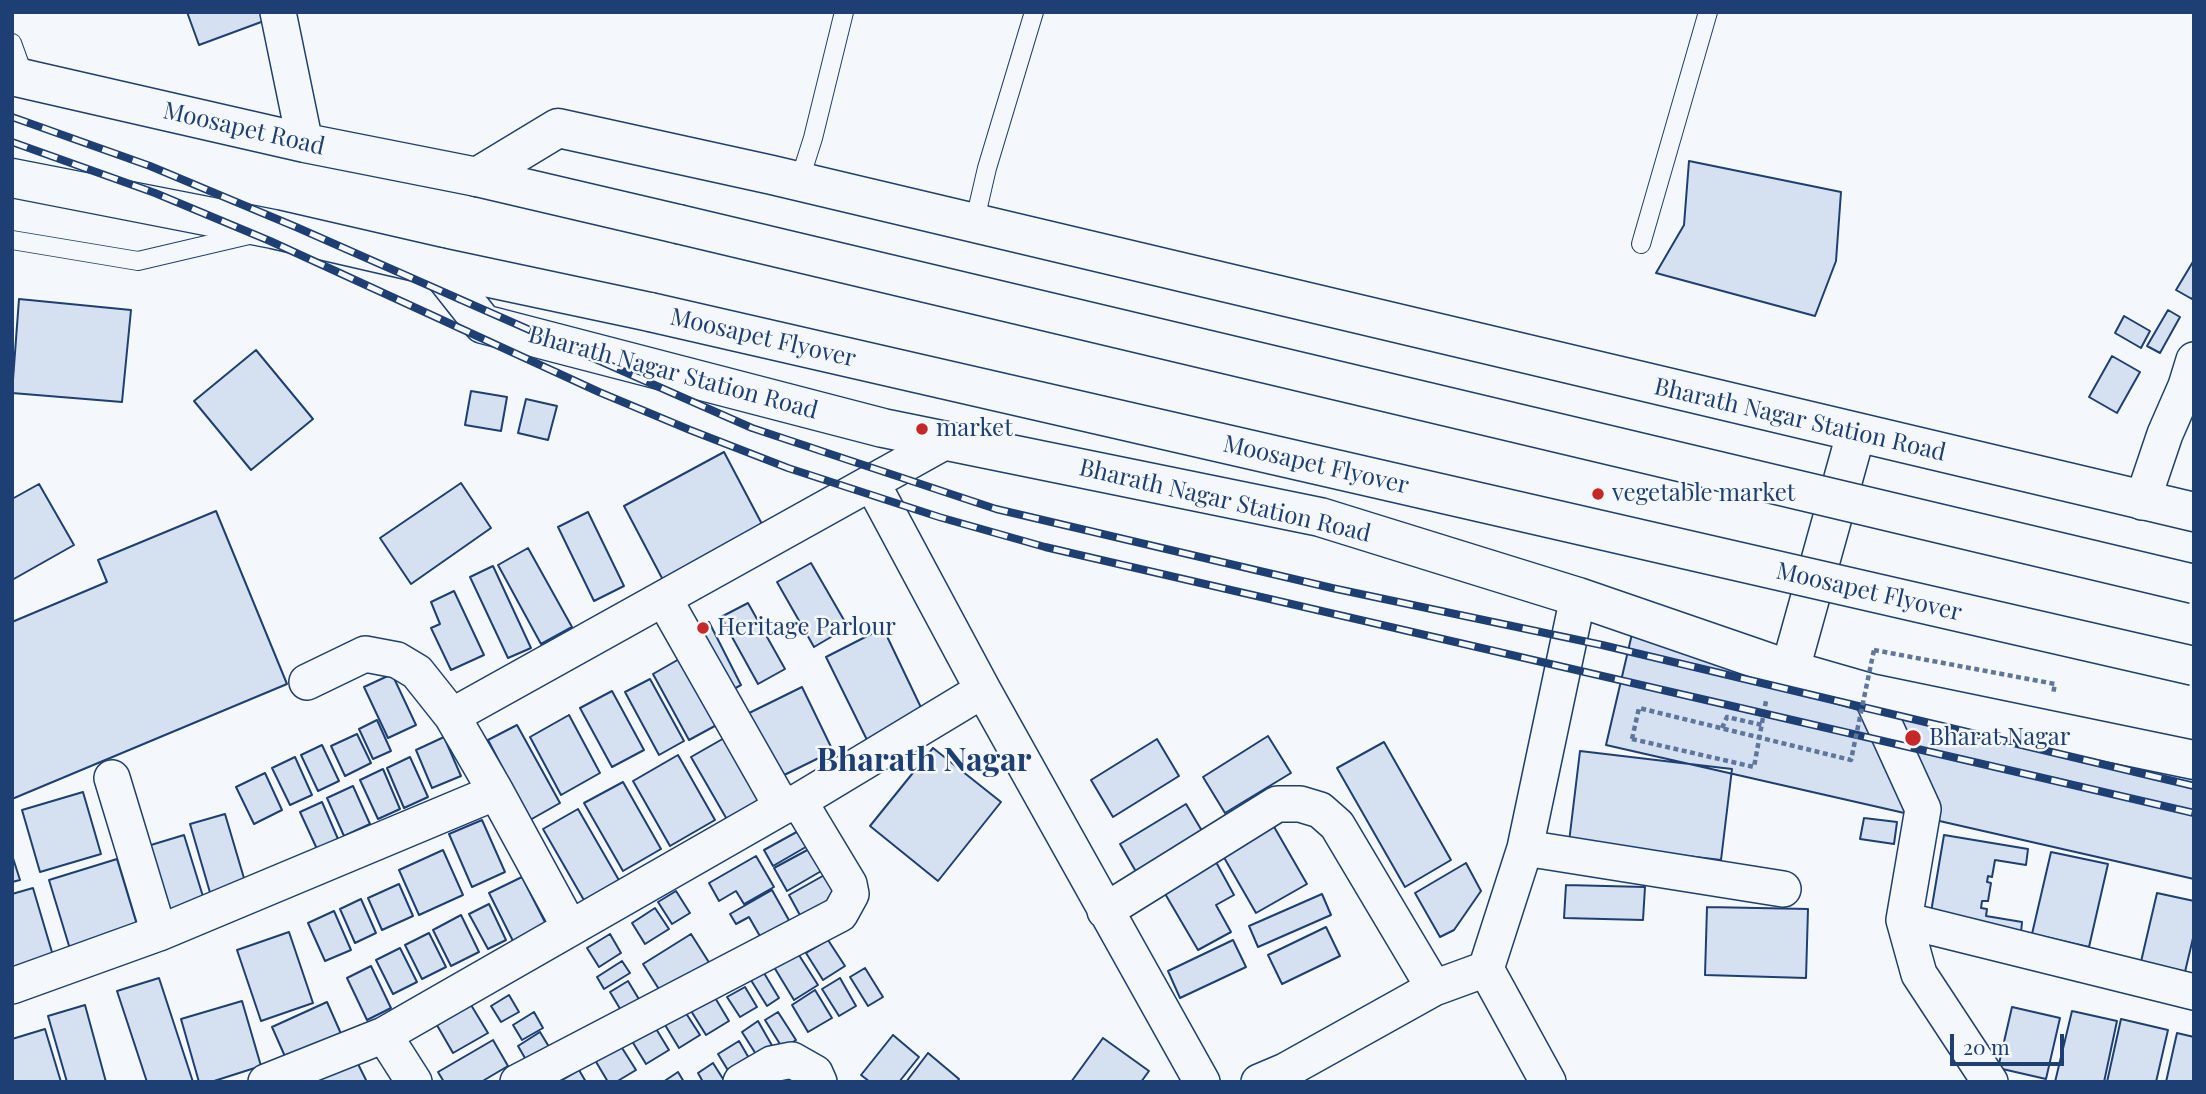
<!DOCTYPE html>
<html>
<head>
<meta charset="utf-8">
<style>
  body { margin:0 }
  #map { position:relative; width:2206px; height:1094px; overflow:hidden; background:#f4f7fb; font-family:"Playfair Display",serif }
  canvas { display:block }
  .frame { position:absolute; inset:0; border:14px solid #1d3f73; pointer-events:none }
  .scale { position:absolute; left:1950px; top:1034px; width:114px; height:32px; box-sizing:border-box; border:4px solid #1d3f73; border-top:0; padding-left:9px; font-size:21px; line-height:24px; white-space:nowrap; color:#1d3f73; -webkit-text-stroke:5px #f4f7fb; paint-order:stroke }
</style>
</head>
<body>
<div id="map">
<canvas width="2206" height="1094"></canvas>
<div class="frame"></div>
<div class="scale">20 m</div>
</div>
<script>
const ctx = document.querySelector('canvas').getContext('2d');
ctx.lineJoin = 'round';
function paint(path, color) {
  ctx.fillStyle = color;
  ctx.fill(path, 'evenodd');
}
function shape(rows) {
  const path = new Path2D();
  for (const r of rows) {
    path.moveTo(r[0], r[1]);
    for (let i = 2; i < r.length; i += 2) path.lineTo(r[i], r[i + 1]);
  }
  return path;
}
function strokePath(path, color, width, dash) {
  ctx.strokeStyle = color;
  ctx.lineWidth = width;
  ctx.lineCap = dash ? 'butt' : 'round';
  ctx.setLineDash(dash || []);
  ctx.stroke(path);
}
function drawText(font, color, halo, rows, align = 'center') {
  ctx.font = font + ' "Playfair Display",serif';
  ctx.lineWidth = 5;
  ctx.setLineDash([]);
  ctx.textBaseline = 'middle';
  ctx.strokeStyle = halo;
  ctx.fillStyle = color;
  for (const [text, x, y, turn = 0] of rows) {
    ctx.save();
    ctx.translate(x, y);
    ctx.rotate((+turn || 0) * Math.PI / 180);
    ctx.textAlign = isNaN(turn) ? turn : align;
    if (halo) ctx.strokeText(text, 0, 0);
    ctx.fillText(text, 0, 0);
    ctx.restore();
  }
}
const building = shape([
  [187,12,270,12,272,18,199,45,187,12],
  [1689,161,1841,192,1836,261,1815,316,1656,273,1684,225,1689,161],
  [2194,260,2194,295,2192,299,2176,290,2194,260],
  [19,299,131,310,122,402,12,393,19,299],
  [2168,310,2180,317,2160,353,2147,346,2168,310],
  [2124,316,2150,331,2141,348,2115,333,2124,316],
  [256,350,313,419,251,470,194,401,256,350],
  [2112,356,2140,372,2117,413,2089,397,2112,356],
  [471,391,507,397,501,431,465,425,471,391],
  [526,399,557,406,548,440,518,433,526,399],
  [724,452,763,526,663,580,624,506,724,452],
  [461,483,491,528,411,584,380,538,461,483],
  [39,484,74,545,12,580,12,499,39,484],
  [216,511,287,684,12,799,12,622,107,582,98,560,216,511],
  [588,512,624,586,594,601,558,527,588,512],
  [528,548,572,627,541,644,498,565,528,548],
  [811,563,848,627,814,647,777,582,811,563],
  [493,566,531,648,508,658,470,577,493,566],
  [454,591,484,655,451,670,431,628,440,624,431,602,454,591],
  [748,603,785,669,758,684,721,617,748,603],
  [1635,621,2194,749,2194,879,1606,745,1635,621],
  [709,622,741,685,721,696,689,633,709,622],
  [883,628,926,718,870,746,826,657,883,628],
  [688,654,724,721,689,740,653,674,688,654],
  [392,674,416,725,388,738,364,687,392,674],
  [650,679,684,741,659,755,625,692,650,679],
  [802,687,833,751,772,781,741,717,802,687],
  [612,691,644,750,612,767,580,708,612,691],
  [569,715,600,773,561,795,530,737,569,715],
  [377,720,391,751,373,759,359,729,377,720],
  [517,725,560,803,530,820,488,740,517,725],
  [357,734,371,763,345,776,331,746,357,734],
  [1268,736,1291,773,1225,813,1203,777,1268,736],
  [444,737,461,776,432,788,416,750,444,737],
  [726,737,764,803,729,823,691,757,726,737],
  [1157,739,1179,776,1113,817,1091,780,1157,739],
  [1384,742,1451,860,1405,887,1337,768,1384,742],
  [322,745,339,781,318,791,301,755,322,745],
  [933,748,1001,802,938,881,870,826,933,748],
  [1580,751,1732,769,1721,860,1569,842,1580,751],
  [678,755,715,820,670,846,633,781,678,755],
  [295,757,312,795,290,805,272,768,295,757],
  [410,757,428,797,404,808,387,768,410,757],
  [383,769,400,809,378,819,360,780,383,769],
  [265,773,282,810,254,824,236,787,265,773],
  [623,782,661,849,623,871,584,803,623,782],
  [353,786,370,824,344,836,327,798,353,786],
  [83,792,101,854,40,872,22,810,83,792],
  [322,802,338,839,317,849,300,812,322,802],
  [1186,804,1208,841,1142,882,1120,844,1186,804],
  [578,809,620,882,585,902,543,829,578,809],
  [225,814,246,885,211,896,190,824,225,814],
  [1864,818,1897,822,1894,844,1860,839,1864,818],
  [482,820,505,872,472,887,449,834,482,820],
  [1273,825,1307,884,1256,913,1222,854,1273,825],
  [802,829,811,844,773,866,764,850,802,829],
  [184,835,205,903,162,916,141,848,184,835],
  [1944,835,2028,849,2026,865,1995,860,1992,877,1988,876,1987,882,1991,883,1988,901,1982,901,1981,908,1987,909,1986,916,2022,922,2021,933,1930,918,1944,835],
  [811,848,823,870,787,891,774,868,811,848],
  [443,850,463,895,419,915,399,870,443,850],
  [2051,852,2108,864,2089,947,2032,934,2051,852],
  [12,855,20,880,12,882,12,855],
  [756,856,774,887,744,904,736,891,719,901,709,883,756,856],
  [117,859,141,938,73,959,49,880,117,859],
  [1216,862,1234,895,1216,905,1231,932,1198,950,1164,892,1216,862],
  [1466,863,1481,891,1454,930,1440,937,1415,893,1466,863],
  [828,873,841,895,801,917,789,895,828,873],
  [522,877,548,928,515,945,489,893,522,877],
  [399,884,413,916,382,930,368,898,399,884],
  [1566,885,1645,887,1643,920,1564,918,1566,885],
  [33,888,54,959,12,972,12,894,33,888],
  [772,890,790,922,761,938,749,917,736,924,730,914,772,890],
  [676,891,690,913,672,924,658,902,676,891],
  [2157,893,2194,901,2194,934,2184,976,2140,966,2157,893],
  [1322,894,1331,915,1258,947,1249,926,1322,894],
  [361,899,376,933,355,943,340,909,361,899],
  [489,904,506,940,488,949,469,914,489,904],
  [1707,907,1808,909,1806,978,1705,975,1707,907],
  [655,908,669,929,645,944,632,923,655,908],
  [334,911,351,950,325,961,308,923,334,911],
  [461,915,479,952,451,966,433,930,461,915],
  [1326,927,1340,956,1282,984,1268,955,1326,927],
  [289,932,313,1003,261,1021,237,950,289,932],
  [429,933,446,967,422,979,405,945,429,933],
  [610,934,621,953,599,967,587,948,610,934],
  [691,934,710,964,662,994,643,964,691,934],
  [828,940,845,966,823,980,806,953,828,940],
  [1233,940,1246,967,1180,998,1168,971,1233,940],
  [400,948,417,982,393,994,376,960,400,948],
  [797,952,818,985,794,1000,774,967,797,952],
  [622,961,630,973,604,989,597,977,622,961],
  [371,966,391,1008,367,1020,347,978,371,966],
  [761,968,779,998,767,1006,749,977,761,968],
  [865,968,883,997,868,1006,850,977,865,968],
  [159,978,193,1082,147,1082,117,991,159,978],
  [840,978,856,1006,839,1016,822,989,840,978],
  [628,981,640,1001,622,1012,610,992,628,981],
  [745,987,757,1007,740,1017,727,997,745,987],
  [815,990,832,1018,808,1032,792,1005,815,990],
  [711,991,729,1021,706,1035,688,1006,711,991],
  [509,995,519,1012,501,1022,491,1006,509,995],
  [468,1000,488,1033,453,1053,434,1020,468,1000],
  [242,1001,261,1066,211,1082,199,1082,181,1019,242,1001],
  [327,1002,342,1036,287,1061,272,1027,327,1002],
  [85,1005,106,1082,67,1082,48,1016,85,1005],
  [682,1007,700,1035,679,1048,662,1020,682,1007],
  [2012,1007,2060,1018,2046,1079,1998,1068,2012,1007],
  [2072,1011,2117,1021,2104,1082,2055,1082,2072,1011],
  [534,1012,543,1028,522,1040,513,1025,534,1012],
  [778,1012,796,1040,783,1049,765,1020,778,1012],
  [650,1019,669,1050,646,1064,627,1033,650,1019],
  [2121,1019,2168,1030,2156,1082,2107,1082,2121,1019],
  [758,1021,774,1049,759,1059,742,1032,758,1021],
  [45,1029,61,1082,12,1082,12,1039,45,1029],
  [540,1032,551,1050,529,1065,518,1046,540,1032],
  [2177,1033,2194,1037,2194,1082,2166,1082,2177,1033],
  [893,1035,919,1057,899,1082,870,1082,861,1075,893,1035],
  [1103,1038,1149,1071,1141,1082,1071,1082,1103,1038],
  [493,1040,508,1066,481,1082,444,1082,438,1072,493,1040],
  [617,1040,636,1070,616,1082,608,1082,592,1055,617,1040],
  [739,1041,753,1065,732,1077,718,1054,739,1041],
  [351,1050,367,1082,300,1082,351,1050],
  [928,1053,959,1079,957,1082,906,1082,928,1053],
  [713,1063,725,1082,703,1082,698,1073,713,1063],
  [579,1070,586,1082,559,1082,579,1070],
  [678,1072,684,1082,663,1082,678,1072]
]);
const path = shape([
  [1874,650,2055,684,2053,694],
  [1722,728,1727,717,1762,725],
  [1632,739,1754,767,1766,701]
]);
const service = shape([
  [12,43,25,79],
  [799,182,813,138,844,12],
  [974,224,987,168,1034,12],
  [12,240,138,261,249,235],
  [1641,244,1708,12]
]);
const minor = shape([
  [278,12,305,143],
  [872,483,983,690,1202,1082],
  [2142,502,2165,434,2186,386,2194,360],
  [664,599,782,807],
  [307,682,365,654,397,660,417,672,452,716,496,792,570,928],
  [1870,693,1923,809,1904,920,1919,974,1990,1082],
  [452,716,946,441],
  [112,778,159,933],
  [1525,848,1783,889],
  [1105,911,1277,804,1300,804,1320,810,1337,825,1434,988],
  [1904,920,2194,992],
  [12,986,159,933,496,792],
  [384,1035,414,1082],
  [266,1082,384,1035,782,807,799,801,983,690],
  [518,1082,840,914,851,894,849,884,799,801],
  [741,1082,772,1064,792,1060,815,1073,819,1082],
  [1259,1082,1285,1071,1434,988,1486,969],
  [1548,1082,1486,969,1525,848,1578,597]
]);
const tertiary = shape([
  [477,177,558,128,772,175,2194,512],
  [438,267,483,324,883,428,1320,517,1578,597,1790,670,1870,693,2194,760],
  [1790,670,1856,433]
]);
const trunk = shape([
  [12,76,305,143,477,177,678,224],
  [12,178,273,229,438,267,650,312]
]);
const rail = shape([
  [12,117,150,166,296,227,752,428,996,509,1332,588,1602,645,2194,786],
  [12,142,155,193,270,241,599,392,690,430,788,468,939,517,1045,547,2194,813]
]);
const pathBridge = shape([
  [1632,739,1639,708,1851,760,1874,650]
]);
const trunkBridge = shape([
  [678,224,2194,584],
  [650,312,2194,666]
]);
const markers = [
  [922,429,7,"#c62828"],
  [1598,494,7,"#c62828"],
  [703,628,7,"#c62828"],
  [1913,738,9,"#c62828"]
];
const streetNames = [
  ["Moosapet Road",244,129,13],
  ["Moosapet Flyover",763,338,13],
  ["Bharath Nagar Station Road",673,373,15],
  ["Bharath Nagar Station Road",1800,420,13],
  ["Moosapet Flyover",1316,465,13],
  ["Bharath Nagar Station Road",1225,501,13],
  ["Moosapet Flyover",1869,592,13]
];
const poiNames = [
  ["market",936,429],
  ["vegetable market",1612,494],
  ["Heritage Parlour",717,628],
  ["Bharat Nagar",1929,738]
];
const districtNames = [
  ["Bharath Nagar",924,761]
];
paint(building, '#d5e0f0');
strokePath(building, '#1d3f73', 2);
strokePath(service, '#1d3f73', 20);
strokePath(minor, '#1d3f73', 38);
strokePath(tertiary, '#1d3f73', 41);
strokePath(trunk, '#1d3f73', 41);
strokePath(path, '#5e769c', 4.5, [5, 3.5]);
strokePath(service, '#f4f7fb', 18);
strokePath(minor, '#f4f7fb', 35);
strokePath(tertiary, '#f4f7fb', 38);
strokePath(trunk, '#f4f7fb', 38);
strokePath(rail, '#1d3f73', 8);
strokePath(rail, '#f4f7fb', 5, [16]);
strokePath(trunkBridge, '#1d3f73', 41, []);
strokePath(pathBridge, '#5e769c', 4.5, [5, 3.5]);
strokePath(trunkBridge, '#f4f7fb', 38);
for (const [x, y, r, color] of markers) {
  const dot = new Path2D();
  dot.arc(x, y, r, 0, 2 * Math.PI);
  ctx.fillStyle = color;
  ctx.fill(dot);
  strokePath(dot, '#f4f7fb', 2.5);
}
drawText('24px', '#1d3f73', '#f4f7fb', streetNames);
drawText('24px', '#1d3f73', '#f4f7fb', poiNames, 'left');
drawText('bold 32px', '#1d3f73', '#f4f7fb', districtNames);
</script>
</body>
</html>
